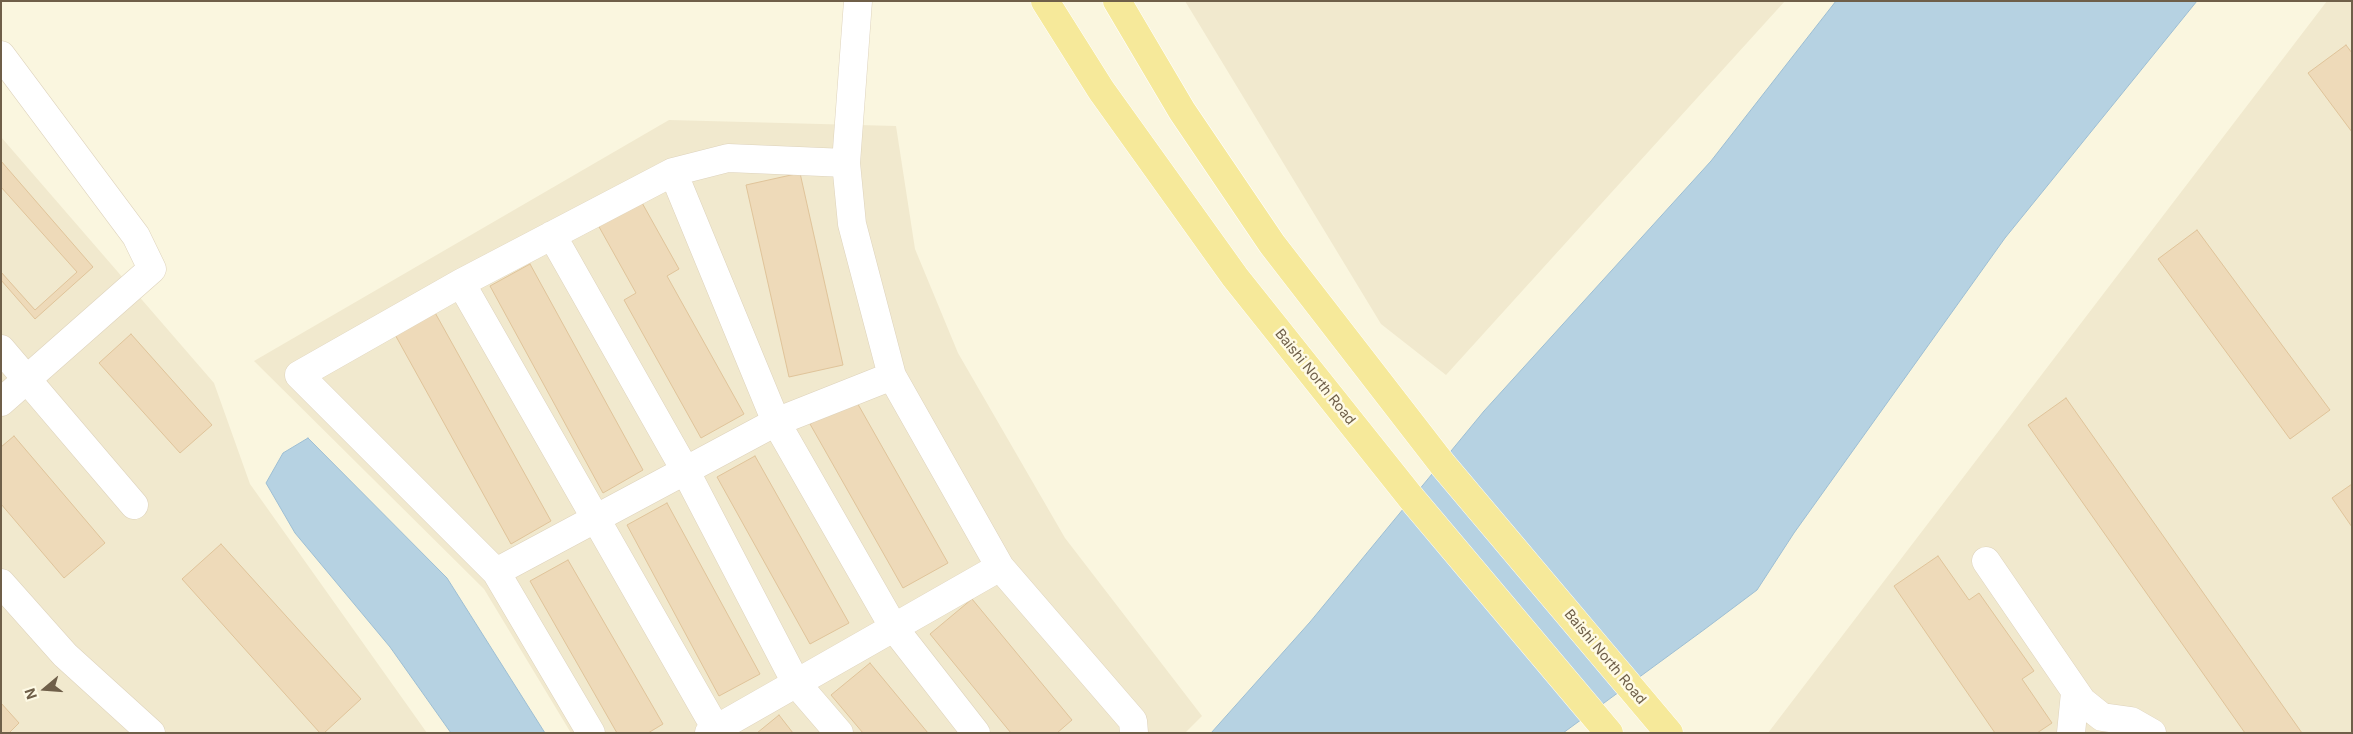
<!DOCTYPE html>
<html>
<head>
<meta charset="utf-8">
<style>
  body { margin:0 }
  #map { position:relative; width:2353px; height:734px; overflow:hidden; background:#faf6df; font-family:Inter,sans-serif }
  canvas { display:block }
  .frame { position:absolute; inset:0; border:2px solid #6f5f49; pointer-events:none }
  .north { position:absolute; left:20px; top:664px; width:50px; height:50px; -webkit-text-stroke:4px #fefae5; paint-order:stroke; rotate:252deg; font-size:14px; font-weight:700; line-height:20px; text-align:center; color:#6f5f49 }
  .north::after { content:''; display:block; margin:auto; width:18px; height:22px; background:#6f5f49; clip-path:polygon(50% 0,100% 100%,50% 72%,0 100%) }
</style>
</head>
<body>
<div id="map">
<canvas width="2353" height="734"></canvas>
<div class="frame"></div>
<div class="north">N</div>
</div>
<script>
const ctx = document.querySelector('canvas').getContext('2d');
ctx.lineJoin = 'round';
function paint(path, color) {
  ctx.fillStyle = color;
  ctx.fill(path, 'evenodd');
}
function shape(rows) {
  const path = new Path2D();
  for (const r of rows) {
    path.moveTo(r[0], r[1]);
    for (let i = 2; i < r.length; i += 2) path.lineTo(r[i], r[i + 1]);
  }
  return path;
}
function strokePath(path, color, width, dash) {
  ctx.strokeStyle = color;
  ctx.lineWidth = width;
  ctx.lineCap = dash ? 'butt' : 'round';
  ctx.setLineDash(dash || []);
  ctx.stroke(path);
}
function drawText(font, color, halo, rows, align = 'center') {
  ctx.font = font + ' Inter,sans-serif';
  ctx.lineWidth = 5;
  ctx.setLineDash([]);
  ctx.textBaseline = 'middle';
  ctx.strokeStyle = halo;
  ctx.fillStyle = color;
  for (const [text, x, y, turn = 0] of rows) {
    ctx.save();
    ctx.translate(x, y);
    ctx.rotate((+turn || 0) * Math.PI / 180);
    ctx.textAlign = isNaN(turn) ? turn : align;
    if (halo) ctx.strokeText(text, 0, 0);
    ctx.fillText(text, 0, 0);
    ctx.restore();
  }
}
const residential = shape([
  [1185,1,1785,1,1446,375,1381,324],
  [2327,1,2352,1,2352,733,1768,733],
  [669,120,896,126,915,249,958,353,1065,538,1202,716,1185,733,571,733,484,589,254,361],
  [1,137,214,383,250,484,427,733,1,733]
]);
const water = shape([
  [1836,1,2197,1,2005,238,1794,533,1757,590,1705,629,1563,733,1211,733,1310,622,1484,411,1711,161,1836,1],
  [308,438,447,578,545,733,451,733,390,647,295,533,266,483,283,453,308,438]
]);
const building = shape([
  [2346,45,2352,53,2352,132,2308,73,2346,45],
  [1,161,93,267,35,319,1,280,1,161],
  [800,173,843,365,789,377,746,185,800,173],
  [1,187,77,272,35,310,1,272,1,187],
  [641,201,679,269,667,276,744,414,701,438,624,300,636,293,598,225,641,201],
  [2197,230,2330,410,2290,439,2158,259,2197,230],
  [530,264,643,470,603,493,490,286,530,264],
  [433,309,551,521,511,544,393,331,433,309],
  [131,334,212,425,180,453,99,363,131,334],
  [2066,398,2302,733,2245,733,2028,425,2066,398],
  [855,399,948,563,903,588,810,424,855,399],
  [14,436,105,543,64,578,1,504,1,447,14,436],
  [755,456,849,623,810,644,717,477,755,456],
  [2352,484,2352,527,2332,498,2352,484],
  [667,503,760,674,719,696,627,525,667,503],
  [221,544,361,699,324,733,320,733,182,579,221,544],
  [1938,556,1969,600,1979,593,2034,671,2022,679,2052,723,2037,733,1995,733,1894,586,1938,556],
  [568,560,663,724,648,733,617,733,530,581,568,560],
  [972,599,1072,720,1057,733,1011,733,930,634,972,599],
  [870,663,928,733,863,733,831,695,870,663],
  [1,703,19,723,9,733,1,733,1,703],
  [779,715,793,733,757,733,779,715]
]);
const minor = shape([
  [858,1,846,163,852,224,892,376,1000,567,1133,721,1134,733],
  [1,55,136,236,152,269,1,402],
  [673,172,776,422,894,628,976,733],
  [552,235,685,470,796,683,839,733],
  [461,283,716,729],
  [1,349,134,505],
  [1986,561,2082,701,2102,717,2131,721,2152,733],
  [496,572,776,422,892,376],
  [1,583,65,655,151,733],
  [591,733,496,572,299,375,461,283,673,172,728,158,846,163],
  [709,733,1000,567],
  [2071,733,2075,693]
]);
const major = shape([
  [1045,1,1101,90,1235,277,1412,499,1609,733],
  [1117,1,1182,111,1272,244,1443,465,1669,733]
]);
const streetNames = [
  ["Baishi North Road",1315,377,51],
  ["Baishi North Road",1605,657,50]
];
paint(residential, '#f1e9ce');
paint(water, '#b6d2e2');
strokePath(water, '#9dbed3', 1);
paint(building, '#eedab9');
strokePath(building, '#e0c49a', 1);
strokePath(minor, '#ded3bc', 29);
strokePath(major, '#fff', 29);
strokePath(minor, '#fff', 28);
strokePath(major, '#f6e99a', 28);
drawText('14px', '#6f5f49', '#fefae5', streetNames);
</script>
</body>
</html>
